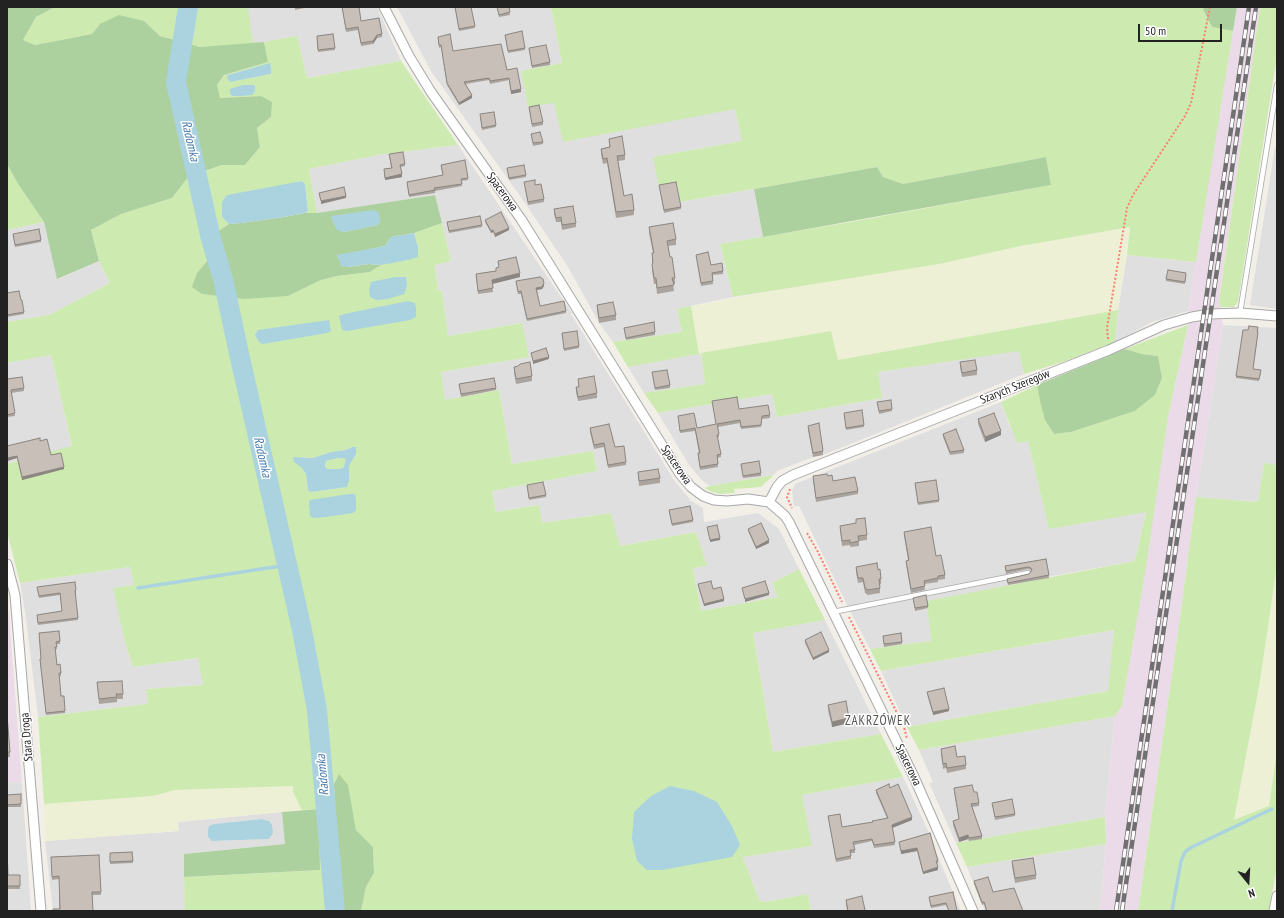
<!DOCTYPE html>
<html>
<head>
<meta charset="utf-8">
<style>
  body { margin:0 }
  #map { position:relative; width:1284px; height:918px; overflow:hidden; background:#f2efe9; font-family:"PT Sans Narrow",sans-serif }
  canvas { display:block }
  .frame { position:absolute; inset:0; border:8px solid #222; pointer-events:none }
  .north { position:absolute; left:1228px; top:862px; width:40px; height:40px; -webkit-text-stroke:3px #fff; paint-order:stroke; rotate:162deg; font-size:11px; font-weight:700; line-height:16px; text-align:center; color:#222 }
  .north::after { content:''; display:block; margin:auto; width:14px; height:18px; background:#222; clip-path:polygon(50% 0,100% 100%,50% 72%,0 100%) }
  .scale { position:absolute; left:1138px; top:24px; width:84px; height:18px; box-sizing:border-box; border:2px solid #222; border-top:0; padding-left:5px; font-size:12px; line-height:14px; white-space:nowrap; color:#222; -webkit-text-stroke:3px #fff; paint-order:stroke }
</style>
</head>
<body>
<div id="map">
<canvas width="1284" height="918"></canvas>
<div class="frame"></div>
<div class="north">N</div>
<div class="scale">50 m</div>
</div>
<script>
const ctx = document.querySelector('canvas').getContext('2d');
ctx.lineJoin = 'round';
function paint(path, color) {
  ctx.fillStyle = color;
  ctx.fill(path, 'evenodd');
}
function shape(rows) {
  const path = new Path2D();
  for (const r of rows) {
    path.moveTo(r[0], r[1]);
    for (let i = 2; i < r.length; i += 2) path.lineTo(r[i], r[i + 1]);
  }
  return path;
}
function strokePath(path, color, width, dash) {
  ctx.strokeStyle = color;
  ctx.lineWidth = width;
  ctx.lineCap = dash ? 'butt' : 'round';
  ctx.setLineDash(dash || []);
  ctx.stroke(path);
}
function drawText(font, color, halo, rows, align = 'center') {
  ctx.font = font + ' "PT Sans Narrow",sans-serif';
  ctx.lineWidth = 3;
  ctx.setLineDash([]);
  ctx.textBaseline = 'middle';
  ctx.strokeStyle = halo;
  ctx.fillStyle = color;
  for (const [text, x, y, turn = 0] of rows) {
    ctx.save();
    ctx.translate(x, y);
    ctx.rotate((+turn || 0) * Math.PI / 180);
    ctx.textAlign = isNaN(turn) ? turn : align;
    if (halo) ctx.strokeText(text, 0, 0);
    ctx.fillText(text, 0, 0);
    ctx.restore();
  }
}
const residential = shape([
  [247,7,377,7,401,61,307,78,297,37,253,44],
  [397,7,551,7,562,63,521,71,554,103,735,109,742,141,653,157,677,183,680,202,754,189,763,237,720,244,733,297,677,309,682,332,613,342,599,323,568,267,525,203,431,71],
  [458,145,572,313,571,314,674,480,691,501,703,508,704,522,758,513,779,529,799,569,772,583,778,597,701,611,693,568,706,566,696,532,619,546,611,513,542,523,538,505,496,512,492,491,597,471,593,451,512,464,499,390,445,400,441,372,529,357,521,323,448,336,442,291,438,291,435,264,451,261,435,195,317,213,309,169,378,155],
  [1275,147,1277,147,1277,309,1250,305],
  [44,222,58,279,99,261,110,283,49,315,7,322,7,230],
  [1127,255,1196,262,1188,311,1152,322,1115,342,1118,310],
  [1223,325,1277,328,1277,465,1264,464,1258,502,1196,497],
  [1019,350,1024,374,823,455,813,457,790,466,777,471,774,475,710,486,702,480,689,465,658,413,772,394,777,417,882,398,877,372],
  [701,353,705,384,644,393,628,367],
  [51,355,72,447,7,464,7,363],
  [1001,402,1010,427,1028,441,1049,528,1146,511,1135,561,1036,579,928,608,931,641,870,649,851,613,799,506,794,506,792,491,795,484],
  [130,567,134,585,114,588,125,642,133,667,199,658,204,685,146,689,149,704,38,717,25,611,20,583],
  [825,620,881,734,773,752,753,633],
  [1115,630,1108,691,907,727,881,671],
  [1115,716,1105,817,956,843,929,783,933,782,919,750],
  [903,777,930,835,933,845,961,911,811,911,808,894,766,902,759,900,743,857,811,846,802,795],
  [7,782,22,783,31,911,7,911],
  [282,812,286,844,184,854,185,911,53,911,45,841,178,831,177,822],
  [262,819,269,821,268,839,213,841,214,824],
  [1106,844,1100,911,985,911,967,867]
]);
const industrial = shape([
  [1237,7,1260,7,1219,302,1223,325,1196,497,1179,625,1138,911,1100,911,1106,844,1105,817,1115,716,1122,706,1168,417,1188,325,1188,311,1214,144],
  [7,607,9,614,22,783,7,782]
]);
const farmland = shape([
  [1130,227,1118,310,838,360,831,331,699,354,691,306,844,278,939,264,1021,246],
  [1277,565,1277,751,1269,806,1234,821,1260,681],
  [293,786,293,792,302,810,178,822,179,831,45,841,44,804,153,796,175,790]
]);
const grass = shape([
  [55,7,250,7,248,8,253,44,200,47,160,36,144,21,100,24,92,34,35,45,23,40,36,17],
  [551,7,1204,7,1203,11,1212,27,1233,31,1196,262,1127,255,1130,227,1021,246,939,264,733,297,720,244,856,221,1051,185,1046,157,903,184,883,177,877,167,680,202,677,183,659,187,653,157,742,141,735,109,563,142,554,103,528,107,521,71,562,63],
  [1260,7,1277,7,1277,56,1238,302,1234,307,1220,307,1219,302],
  [297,36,307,78,401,61,458,145,378,155,309,169,317,213,305,213,308,210,305,184,302,181,267,189,222,202,222,217,229,224,217,232,208,246,207,261,197,273,202,294,288,296,321,280,337,276,370,272,381,265,391,262,418,247,414,233,442,223,451,261,435,265,438,291,442,291,448,336,522,323,529,357,441,372,445,400,499,390,512,464,593,451,597,471,492,491,496,512,539,505,542,523,611,513,620,546,696,532,707,566,693,568,701,611,778,597,772,583,799,569,825,620,753,633,773,752,881,734,903,777,802,795,812,846,743,857,759,900,766,902,808,894,811,911,361,911,366,887,374,873,373,847,356,830,352,811,339,774,334,784,340,911,185,911,184,877,320,870,319,809,302,810,293,792,293,786,175,790,153,796,44,804,38,717,148,704,146,689,203,685,198,658,133,667,125,642,113,588,134,585,130,567,20,583,7,532,7,464,72,446,51,355,7,363,7,322,49,315,110,283,99,261,91,230,121,214,172,198,189,176,222,165,245,165,260,147,257,128,271,117,261,96,219,98,217,85,224,75,268,62,264,42],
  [256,67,271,74,230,82,228,75],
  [352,447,356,454,349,466,347,487,312,492,308,491,306,474,301,467,298,457,313,458,331,452,346,450],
  [7,164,18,184,44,222,7,230],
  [691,306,699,354,628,367,613,342,682,332,677,309],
  [1118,310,1115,342,1063,362,1024,374,1019,351,878,372,882,398,777,417,772,394,658,413,644,393,705,384,701,353,831,331,838,360],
  [1188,325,1168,417,1146,567,1122,706,1115,716,919,750,907,727,1108,691,1114,630,881,671,870,649,931,641,927,601,1135,561,1146,512,1049,529,1028,441,1017,443,1001,402,1037,385,1040,401,1054,434,1071,432,1135,411,1155,395,1162,378,1158,356,1142,354,1125,349],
  [338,458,347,459,344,467,340,469,327,469,325,466,326,461],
  [1264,463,1277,465,1277,565,1260,681,1234,820,1269,806,1277,751,1277,867,1269,911,1138,911,1179,625,1196,497,1258,502],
  [774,475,761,487,734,489,735,493,721,494,712,492,704,488,710,486],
  [1105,817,1106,844,967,867,956,843]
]);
const forest = shape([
  [7,7,55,7,36,17,23,40,35,45,92,34,100,24,119,15,144,21,160,36,200,47,264,42,268,62,224,75,217,85,220,98,261,96,272,102,271,117,257,128,260,147,245,165,222,165,189,176,172,198,121,214,91,230,99,261,57,279,44,222,18,184,7,164],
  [1204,7,1237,7,1233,31,1212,27,1203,10],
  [1046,157,1051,185,763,237,754,189,877,167,883,177,903,184],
  [435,195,442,223,414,233,391,237,385,246,337,256,347,267,369,264,381,265,370,272,337,276,321,280,288,296,244,299,202,294,192,287,197,273,207,261,208,246,217,232,229,224,241,223,284,217,305,213,317,213],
  [332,216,380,222,378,225,343,232,333,222],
  [1125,349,1142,354,1158,356,1162,378,1155,395,1135,411,1071,432,1054,434,1045,420,1040,401,1037,385],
  [339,774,348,785,356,830,373,847,374,873,366,887,361,911,340,911,334,784],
  [319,809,320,870,184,877,184,854,285,844,282,812]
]);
const water = shape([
  [270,63,271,69,271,74,230,82,227,78,228,75],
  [243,85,253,85,255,86,255,91,252,95,241,96,233,96,230,94,230,89],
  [302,181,305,184,308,211,305,213,284,217,241,223,229,224,222,217,222,202,227,195],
  [373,210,379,213,380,222,378,225,355,230,343,232,337,230,333,222,331,216],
  [414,233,418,247,418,257,408,260,381,265,369,264,347,267,341,266,337,255,385,246,391,237],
  [395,277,406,277,407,286,404,294,388,299,376,300,370,297,369,289,371,282],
  [408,301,415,303,416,308,416,317,410,320,347,331,342,330,339,316,344,314],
  [329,320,331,331,327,333,263,344,259,342,255,335,258,330],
  [352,447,356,447,356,454,349,466,349,481,347,487,312,492,308,491,306,474,301,467,294,462,293,457,313,458,331,452,346,450],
  [338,458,346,459,344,467,340,469,327,469,325,466,326,461],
  [349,494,355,494,356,501,356,510,353,513,326,517,313,518,310,516,309,502,310,500],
  [670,786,694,791,717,802,732,826,740,845,732,857,662,870,647,870,637,861,632,839,634,812,651,796],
  [262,819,269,821,272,825,273,833,269,839,212,841,208,837,208,830,209,826,214,824]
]);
const stream = shape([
  [138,588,287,565],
  [1172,911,1181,861,1185,852,1190,848,1272,809]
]);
const river = shape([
  [188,7,176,82,211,239,223,279,240,358,302,630,317,710,335,911]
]);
const path = shape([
  [1108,339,1107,328,1127,208,1133,195,1185,116,1191,103,1210,7],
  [790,489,787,497,792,508],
  [807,533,818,552,842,602],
  [849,617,904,727,907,739]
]);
const lane = shape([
  [1240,313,1277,85],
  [833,612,1028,573]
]);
const street = shape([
  [384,7,409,56,431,92,521,219,680,474,691,487,703,496,714,500,727,501,748,499,769,502,785,516,789,522,914,777,973,911],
  [769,502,777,487,782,481,793,475,1109,350,1164,325,1192,317,1210,314,1240,313,1277,316],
  [7,564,15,595,41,911],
  [1274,911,1277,896]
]);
const rail = shape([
  [1116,911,1249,7],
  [1122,911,1256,7]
]);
const wall = shape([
  [295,7,309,7,295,10],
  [342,7,359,7,361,21,382,34,382,37,377,38,373,44,361,46,358,30,346,32],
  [455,7,471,7,475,28,459,31],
  [497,7,509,7,510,15,499,17],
  [505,35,525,48,525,50,508,53],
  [438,37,453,51,507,70,521,92,511,94,509,80,490,84,489,80,466,84,472,98,459,105,447,85,441,47,439,48],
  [317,39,335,48,335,50,318,52],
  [529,48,550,62,550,65,532,68],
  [529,107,543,122,543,125,532,127],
  [480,114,496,125,496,127,482,130],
  [531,134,543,142,543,144,533,146],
  [609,139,625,155,625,160,618,161,624,196,634,210,634,215,616,218,607,163,603,164,601,154,601,149,609,147],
  [389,154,405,164,405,166,401,167,402,177,385,180,384,169,391,168],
  [441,165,468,178,468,180,461,181,462,186,435,191,435,193,409,197,407,182,443,175],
  [507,168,526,175,526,177,509,180],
  [524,182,535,185,544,199,544,202,528,205],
  [659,185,681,207,681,209,664,213],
  [554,209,576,223,576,227,562,230,561,222,556,222,554,214],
  [485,220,509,230,495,237,493,232,491,233,485,222],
  [447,222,482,225,482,227,449,233],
  [649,227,676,239,676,245,668,246,670,257,675,278,675,284,673,284,674,291,657,294,656,284,654,284,652,270,652,253,653,253,649,233],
  [13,234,41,240,41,242,15,247],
  [696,255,711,265,723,271,723,274,712,275,713,284,701,286],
  [498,261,520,277,492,284,493,292,478,294,476,274,496,271,496,268,499,267],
  [1186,275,1185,284,1166,281,1166,279],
  [516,281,544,286,542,289,537,290,540,306,566,311,566,313,527,321,521,294,518,294],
  [7,293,24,312,24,314,7,317],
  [597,305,616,315,616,320,599,323,597,310],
  [624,328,655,332,655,335,626,340],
  [1258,329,1258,334,1253,369,1261,373,1259,381,1236,378,1236,376,1248,330],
  [562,333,579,346,579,348,564,351],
  [960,362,977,370,977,375,962,377,960,367],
  [514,367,532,376,532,381,516,384,514,372],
  [652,372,670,385,670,388,655,390],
  [7,379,24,388,24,391,11,393,15,416,7,417],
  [578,379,597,393,597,398,578,401,576,392,576,387,579,387],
  [459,384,496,388,496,390,461,397],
  [712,401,739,409,770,415,770,418,762,419,761,427,741,429,740,423,718,427,719,437,717,438,721,454,721,457,717,458,718,467,700,470,698,456,698,453,699,453,695,431,680,433,678,416,697,428,716,424],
  [877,402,892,409,892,411,879,414],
  [844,413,864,425,864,427,846,430],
  [978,419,1001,435,985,442,978,424],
  [808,426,823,451,823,455,813,457,808,430],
  [590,428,626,462,626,465,608,468,604,447,594,449,590,432],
  [943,434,964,450,964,453,950,455,943,437],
  [40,441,51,455,64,469,22,480,17,458,7,461,7,446],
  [741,464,761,473,761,476,743,478],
  [638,472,660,478,660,483,639,486],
  [813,476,828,476,833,481,858,491,858,494,816,502,813,480],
  [915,483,939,500,939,502,918,505],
  [527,485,546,495,546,497,529,500],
  [669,510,693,520,693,522,672,526],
  [856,519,867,535,867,540,859,541,859,546,850,547,850,545,842,546,840,530,840,526,856,523],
  [748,529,769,543,756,549,748,531],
  [904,532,936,556,945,575,945,579,938,580,938,582,924,584,925,590,911,593,906,564,906,561,908,560,904,536],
  [1046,559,1049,578,1008,585,1007,579,1029,574,1031,571,1031,570,1028,569,1006,574,1005,566],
  [856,567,878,570,881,579,881,584,880,584,880,593,868,595,865,593,863,582,858,583,856,572],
  [698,584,713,589,724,601,704,606,698,586],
  [37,587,76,590,76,593,75,593,78,620,38,625,37,615,62,611,60,595,39,598],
  [913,598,928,606,928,608,915,611],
  [39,633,60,641,60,644,56,644,57,649,55,650,57,665,61,673,61,676,59,676,61,696,65,711,65,713,46,715,40,662,41,659],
  [883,636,902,642,902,644,884,647],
  [805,640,829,652,813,660,805,643],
  [97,682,123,694,123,699,117,699,117,702,99,704],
  [927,692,949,711,933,715,927,694],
  [828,705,849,723,832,727,828,710],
  [7,715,10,752,10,757,7,757],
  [941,749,957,757,966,765,966,769,947,773,946,768,943,769,941,754],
  [890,788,912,820,892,828,895,845,874,848,872,841,854,845,855,853,851,853,851,859,836,862,828,816,842,827,873,822,887,818,876,793,876,790],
  [954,788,974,792,979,803,979,806,972,807,982,836,982,839,969,841,968,839,959,842,953,825,953,821,959,819,954,792],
  [21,794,21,807,7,807,7,795],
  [992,803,1015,814,1015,816,995,820],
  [930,833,938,863,937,863,938,870,923,874,917,851,901,854,899,842],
  [7,848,8,875,20,875,20,889,7,889],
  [132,852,133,863,110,864,110,853],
  [99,855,101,895,92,895,59,909,59,879,52,880,51,857],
  [1012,861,1036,875,1036,879,1015,883,1012,866],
  [974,881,1023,911,986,911,984,904,982,905,974,884],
  [953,892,957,911,949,911,946,905,931,908,929,897],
  [846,900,865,911,847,911,846,904]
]);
const shadedWall = shape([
  [377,35,377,38,373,44,373,41],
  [521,89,521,92,511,94,511,91],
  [472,95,472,98,459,105,459,103],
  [402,174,402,177,385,180,385,178],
  [346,196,346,198,321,204,321,201],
  [509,228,509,230,495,237,495,234],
  [493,230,493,232,491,233,491,231],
  [520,273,520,277,492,284,492,280],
  [544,283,544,286,542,289,536,290,536,288],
  [549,357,549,359,533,364,533,361],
  [1001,431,1001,435,985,442,985,437],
  [17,456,17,458,7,461,7,458],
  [64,467,64,469,22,480,22,477],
  [720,538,720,540,710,542,710,540],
  [769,540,769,543,756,549,756,547],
  [769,593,769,595,745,602,745,599],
  [724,599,724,601,704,606,704,604],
  [829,650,829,652,813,660,813,658],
  [949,709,949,711,933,715,933,712],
  [849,718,849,723,832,727,832,722],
  [912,817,912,820,892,828,892,825],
  [968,835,968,839,959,842,959,838],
  [917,848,917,851,901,854,901,851],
  [938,867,938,870,923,874,923,872]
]);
const building = shape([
  [342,7,359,7,361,21,379,18,382,34,377,35,373,41,361,43,358,27,346,29,342,7],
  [455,7,471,7,475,26,459,29,455,7],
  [497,7,509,7,510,12,499,15,497,7],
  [522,31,525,48,508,51,505,35,522,31],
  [333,34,335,48,318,50,317,36,333,34],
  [450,34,453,51,501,44,507,70,517,68,521,89,511,91,509,78,490,81,489,78,464,82,472,95,459,103,447,83,441,45,439,45,438,37,450,34],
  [546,45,550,62,532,66,529,48,546,45],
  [539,105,543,122,532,124,529,107,539,105],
  [494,112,496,125,482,128,480,114,494,112],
  [540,132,543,142,533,143,531,134,540,132],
  [622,136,625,155,617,156,624,196,632,194,634,210,616,212,607,158,603,159,601,149,610,147,609,139,622,136],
  [403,152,405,164,400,165,402,174,385,178,384,169,392,168,389,154,403,152],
  [465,160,468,178,461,179,462,184,434,188,435,190,409,195,407,182,443,175,441,165,465,160],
  [524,165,526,175,509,178,507,168,524,165],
  [535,180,535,185,541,184,544,199,528,202,524,182,535,180],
  [676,182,681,207,664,210,659,185,676,182],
  [344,187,346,196,321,201,319,193,344,187],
  [573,206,576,223,562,225,561,217,556,218,554,209,573,206],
  [501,212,509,228,495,234,493,230,491,231,485,220,501,212],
  [480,216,482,225,449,231,447,222,480,216],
  [673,223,676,239,667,241,670,257,672,257,675,278,672,278,674,285,657,288,656,278,654,278,652,264,653,263,652,253,654,253,649,227,673,223],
  [39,229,41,240,15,245,13,234,39,229],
  [708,252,711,265,722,263,723,271,712,273,713,281,701,283,696,255,708,252],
  [516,257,520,273,492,280,493,288,478,291,476,274,496,271,496,268,499,267,498,261,516,257],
  [1168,270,1186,273,1185,282,1166,279,1168,270],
  [540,277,543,279,544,283,542,287,536,288,540,306,564,301,566,311,527,319,521,291,518,292,516,281,540,277],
  [19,291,21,300,22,300,24,312,7,315,7,293,19,291],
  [613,302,616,315,599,318,597,305,613,302],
  [654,322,655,332,626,338,624,328,654,322],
  [1249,326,1258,327,1257,332,1258,332,1253,369,1261,370,1259,379,1236,376,1243,330,1248,330,1249,326],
  [577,331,579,346,564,349,562,333,577,331],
  [546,348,549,357,533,361,531,353,546,348],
  [975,360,977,370,962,373,960,362,975,360],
  [530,362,532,376,516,379,514,367,518,366,520,364,530,362],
  [667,370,670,385,655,388,652,372,667,370],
  [594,376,597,393,578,397,576,387,579,387,578,379,594,376],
  [22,377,24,388,11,390,15,413,7,415,7,379,22,377],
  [494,378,496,388,461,394,459,384,494,378],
  [737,397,739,409,768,405,770,415,762,416,761,425,741,427,740,420,717,424,719,434,717,435,721,454,717,455,718,464,700,467,698,453,700,453,695,428,680,431,678,416,694,413,697,428,716,424,712,401,737,397],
  [891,400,892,409,879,411,877,402,891,400],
  [862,410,864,425,846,428,844,413,862,410],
  [994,413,1001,431,985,437,978,419,994,413],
  [819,423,823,451,813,453,808,426,819,423],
  [609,424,615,447,624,446,626,462,608,465,604,443,594,445,590,428,609,424],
  [956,429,964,450,950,452,943,434,956,429],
  [40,438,40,441,47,439,51,455,61,453,64,467,22,477,17,456,7,458,7,446,40,438],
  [759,461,761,473,743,476,741,464,759,461],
  [658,469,660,478,639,481,638,472,658,469],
  [827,474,828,476,832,475,833,481,855,477,858,491,816,498,813,476,827,474],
  [936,480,939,500,918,503,915,483,936,480],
  [543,482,546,495,529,498,527,485,543,482],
  [690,506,693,520,672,524,669,510,690,506],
  [865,518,867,535,858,536,859,541,850,543,850,540,842,541,840,526,856,523,856,519,865,518],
  [761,523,769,540,756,547,748,529,761,523],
  [717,525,720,538,710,540,707,527,717,525],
  [931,527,936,556,941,555,945,575,938,576,938,578,924,581,925,586,911,589,906,561,909,560,904,532,931,527],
  [1046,559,1049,575,1008,583,1007,579,1029,574,1032,570,1031,568,1028,567,1006,571,1005,566,1046,559],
  [877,563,878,570,880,569,881,579,879,579,880,588,868,590,865,588,863,578,858,578,856,567,877,563],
  [711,581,713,589,721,587,724,599,704,604,698,584,711,581],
  [765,581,769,593,745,599,742,588,765,581],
  [75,582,76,590,75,590,78,618,38,623,37,615,62,611,60,593,39,596,37,587,75,582],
  [926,595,928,606,915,608,913,598,926,595],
  [59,631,60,641,56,642,57,647,55,647,57,665,60,664,61,673,59,673,61,696,64,696,65,711,46,713,40,659,41,659,39,633,59,631],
  [821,632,829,650,813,658,805,640,821,632],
  [901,633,902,642,884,644,883,636,901,633],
  [122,681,123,694,116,694,117,697,99,699,97,682,122,681],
  [944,688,949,709,933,712,927,692,944,688],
  [846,701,849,718,832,722,828,705,846,701],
  [7,715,10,752,7,752,7,715],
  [955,746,957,757,965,756,966,765,947,768,946,763,943,764,941,749,955,746],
  [889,784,890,788,898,784,912,817,892,825,895,842,874,845,872,839,853,842,855,850,850,850,851,856,836,859,828,816,840,814,842,827,873,822,872,821,888,818,876,790,889,784],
  [972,785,974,792,977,792,979,803,971,804,982,836,969,838,968,835,959,838,953,821,959,819,954,788,972,785],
  [21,794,21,804,7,805,7,795,21,794],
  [1012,799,1015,814,995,817,992,803,1012,799],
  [930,833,938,861,936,861,938,867,923,872,917,848,901,851,899,842,930,833],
  [7,848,8,875,20,875,20,886,7,886,7,848],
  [132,852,133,861,110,862,110,853,132,852],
  [99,855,101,892,92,892,93,911,53,911,53,909,60,909,59,876,52,877,51,857,99,855],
  [1033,858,1036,875,1015,878,1012,861,1033,858],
  [988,877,993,892,1014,888,1023,911,987,911,984,902,982,902,974,881,988,877],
  [953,892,957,911,949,911,946,903,931,906,929,897,953,892],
  [862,896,865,910,861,911,848,911,846,900,862,896]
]);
const streetNames = [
  ["Spacerowa",502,192,54],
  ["Szarych Szeregów",1015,387,-22],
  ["Spacerowa",676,465,56],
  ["Stara Droga",27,737,-95],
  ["Spacerowa",908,765,64]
];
const waterNames = [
  ["Radomka",190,141,77],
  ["Radomka",262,457,77],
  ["Radomka",323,775,-95]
];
const neighbourhoodNames = [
  ["ZAKRZÓWEK",878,721]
];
paint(residential, '#e0dfdf');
paint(industrial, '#ebdbe8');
paint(farmland, '#eef0d5');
paint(grass, '#cdebb0');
paint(forest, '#add19e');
paint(water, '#aad3df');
strokePath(stream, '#aad3df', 3.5);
strokePath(river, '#aad3df', 20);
strokePath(lane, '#a9a9a9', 6);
strokePath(street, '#a9a9a9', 11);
strokePath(path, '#fa8072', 2, [2, 2]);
strokePath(lane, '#fff', 4.5);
strokePath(street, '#fff', 9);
strokePath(rail, '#707070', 4.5);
strokePath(rail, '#fff', 3, [9]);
paint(wall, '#aba49e');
paint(shadedWall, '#8b8681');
paint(building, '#c7bfb8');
strokePath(building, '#8b8681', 1);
drawText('12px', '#222', '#fff', streetNames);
drawText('italic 13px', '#4a7aab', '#fff', waterNames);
ctx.letterSpacing = '1px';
drawText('13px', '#555', '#fff', neighbourhoodNames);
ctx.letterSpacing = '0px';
</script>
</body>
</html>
